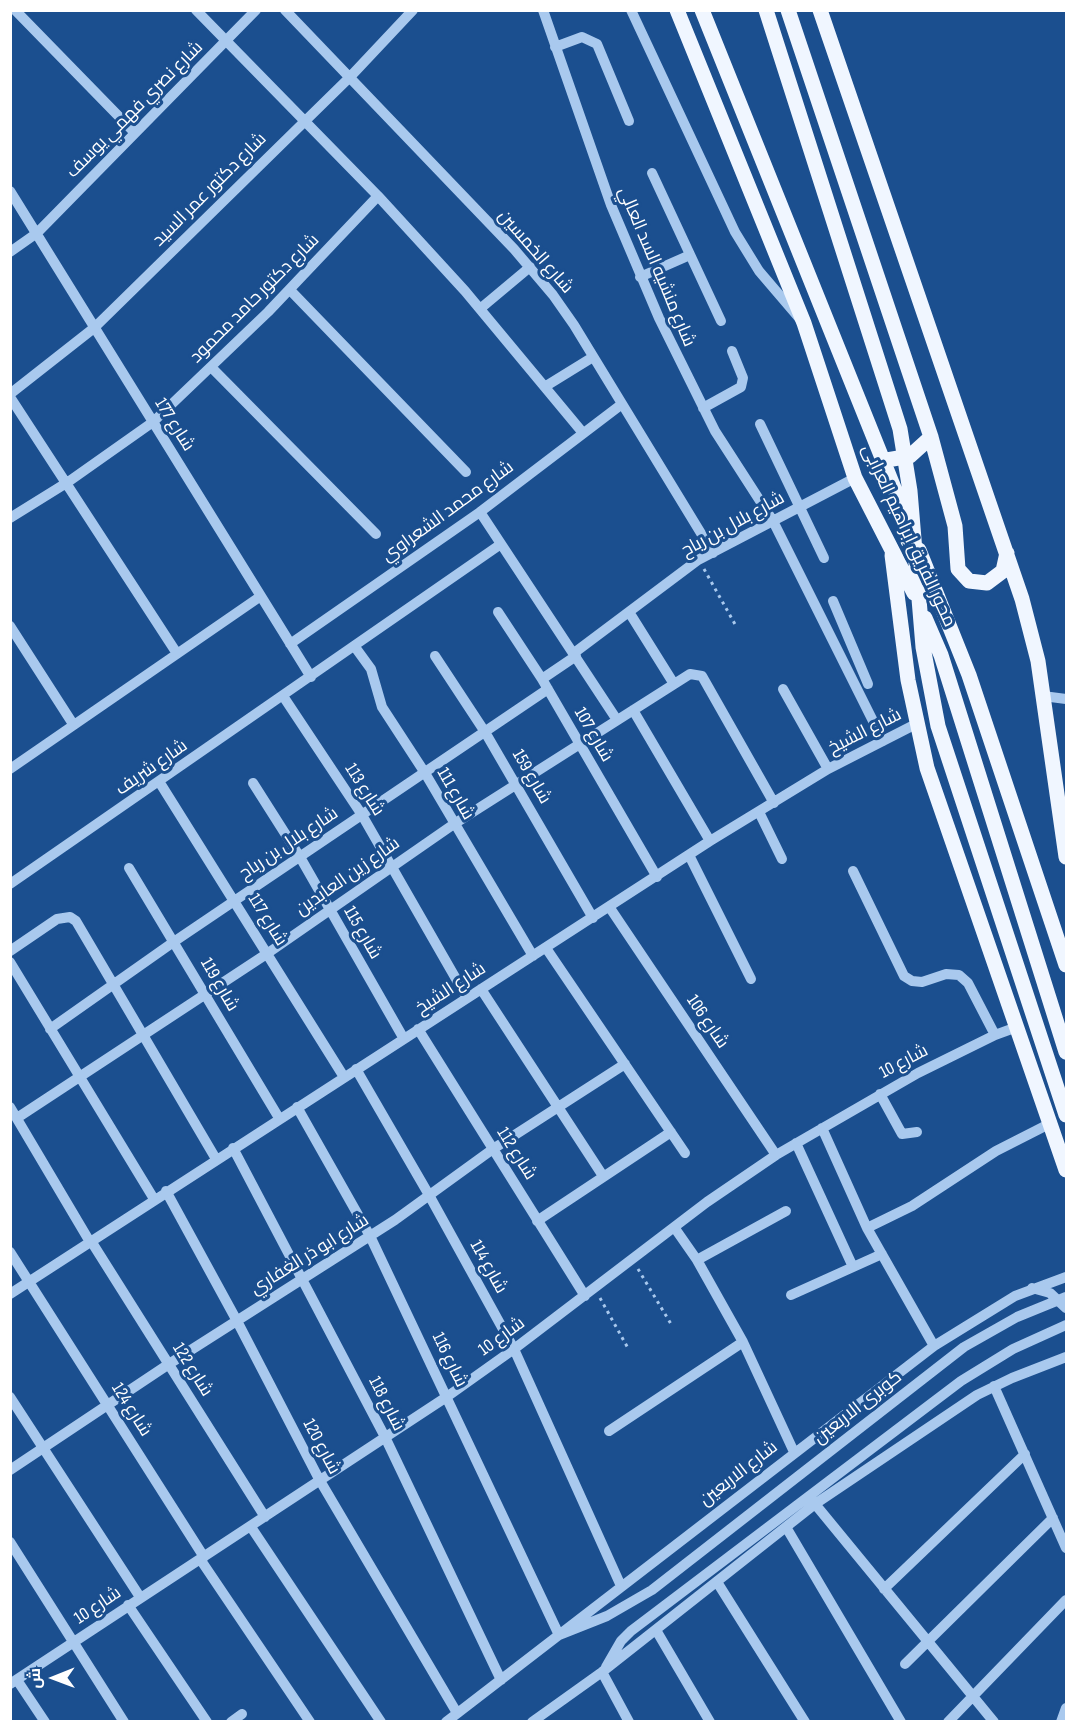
<!DOCTYPE html>
<html>
<head>
<meta charset="utf-8">
<style>
  body { margin:0 }
  #map { position:relative; width:1077px; height:1732px; overflow:hidden; background:#1b4f8f; font-family:"Sofia Sans Condensed",Cairo,sans-serif }
  canvas { display:block }
  .frame { position:absolute; inset:0; border:12px solid #fff; pointer-events:none }
  .north { position:absolute; left:24px; top:1648px; width:60px; height:60px; -webkit-text-stroke:4px #1b4f8f; paint-order:stroke; rotate:269deg; font-size:16px; font-weight:700; line-height:24px; text-align:center; color:#fff }
  .north::after { content:''; display:block; margin:auto; width:21px; height:27px; background:#fff; clip-path:polygon(50% 0,100% 100%,50% 72%,0 100%) }
</style>
</head>
<body>
<div id="map">
<canvas width="1077" height="1732"></canvas>
<div class="frame"></div>
<div class="north">ش</div>
</div>
<script>
const ctx = document.querySelector('canvas').getContext('2d');
ctx.lineJoin = 'round';
function shape(rows) {
  const path = new Path2D();
  for (const r of rows) {
    path.moveTo(r[0], r[1]);
    for (let i = 2; i < r.length; i += 2) path.lineTo(r[i], r[i + 1]);
  }
  return path;
}
function strokePath(path, color, width, dash) {
  ctx.strokeStyle = color;
  ctx.lineWidth = width;
  ctx.lineCap = dash ? 'butt' : 'round';
  ctx.setLineDash(dash || []);
  ctx.stroke(path);
}
function drawText(font, color, halo, rows, align = 'center') {
  ctx.font = font + ' "Sofia Sans Condensed",Cairo,sans-serif';
  ctx.lineWidth = 6;
  ctx.setLineDash([]);
  ctx.textBaseline = 'middle';
  ctx.strokeStyle = halo;
  ctx.fillStyle = color;
  for (const [text, x, y, turn = 0] of rows) {
    ctx.save();
    ctx.translate(x, y);
    ctx.rotate((+turn || 0) * Math.PI / 180);
    ctx.textAlign = isNaN(turn) ? turn : align;
    if (halo) ctx.strokeText(text, 0, 0);
    ctx.fillText(text, 0, 0);
    ctx.restore();
  }
}
const path = shape([
  [704,569,736,626],
  [638,1269,671,1324],
  [600,1298,629,1350]
]);
const minor = shape([
  [15,10,134,132],
  [196,10,378,196,465,291,583,433],
  [285,10,514,249,553,295,574,325,713,553],
  [543,10,611,205,659,318,715,431,773,521,883,741],
  [631,10,735,232,759,271,800,319],
  [555,47,582,37,597,44,629,121],
  [652,173,721,321],
  [10,191,311,677],
  [10,252,37,233,256,10],
  [640,277,690,255],
  [290,290,466,472],
  [481,308,530,267],
  [211,367,376,534],
  [546,386,593,357],
  [10,394,94,328,350,77,413,10],
  [10,397,176,652],
  [703,408,741,387,743,378,732,351],
  [760,424,824,558],
  [480,512,617,720],
  [10,518,68,482,153,422,268,312,378,196],
  [833,601,868,684],
  [498,612,542,679,657,877],
  [629,612,674,684],
  [10,626,73,724],
  [290,644,480,512,622,404],
  [355,647,371,669,382,707,425,773,533,956],
  [574,653,698,560,855,478],
  [435,656,485,732,593,918],
  [542,679,576,656],
  [783,689,828,769],
  [283,696,362,815,467,998],
  [1043,696,1066,699],
  [633,710,710,841],
  [10,769,261,596],
  [160,783,344,1077],
  [253,783,300,857,404,1039],
  [759,812,782,859],
  [689,855,751,979],
  [129,868,279,1118],
  [853,871,904,976,912,981,922,982,946,974,959,975,968,983,995,1035],
  [10,884,501,544],
  [610,908,776,1155],
  [546,948,685,1153],
  [10,951,57,919,70,917,76,921,216,1159],
  [10,962,154,1199],
  [481,989,603,1176],
  [50,1029,175,941,548,689],
  [418,1029,585,1296],
  [356,1069,429,1195,514,1349,621,1586],
  [880,1094,902,1134,917,1132],
  [10,1107,90,1242],
  [297,1107,370,1236,559,1635,607,1616,652,1590,964,1347,1017,1317,1066,1297],
  [17,1118,268,953,454,824,690,674,702,676,774,803],
  [822,1128,867,1228,934,1346],
  [796,1143,853,1267],
  [233,1148,385,1437,501,1680],
  [166,1191,237,1321,319,1479,457,1713],
  [537,1221,671,1132],
  [674,1227,697,1260,743,1342,794,1452],
  [867,1228,912,1206,996,1151,1051,1123],
  [91,1241,265,1517],
  [10,1252,204,1557],
  [697,1260,786,1211],
  [1032,1288,1050,1293,1066,1308],
  [10,1294,710,841,828,769,916,724],
  [791,1295,882,1254],
  [994,1386,1066,1548],
  [10,1397,140,1597],
  [609,1431,743,1342],
  [10,1470,169,1364,395,1220,493,1149,625,1064],
  [815,1504,994,1722],
  [251,1527,381,1722],
  [786,1527,901,1722],
  [10,1542,124,1722],
  [200,1559,310,1722],
  [717,1582,805,1722],
  [884,1589,1025,1454],
  [128,1605,207,1722],
  [656,1630,710,1722],
  [905,1664,1053,1518],
  [606,1667,621,1641,631,1631,961,1381,1013,1349,1066,1325],
  [602,1672,629,1722],
  [17,1680,45,1722],
  [10,1684,448,1396,514,1349,707,1202,776,1155,918,1073,995,1035,1017,1027],
  [231,1722,242,1714],
  [446,1722,934,1346,1015,1296,1066,1277],
  [532,1722,602,1672,815,1504,977,1395,1012,1378,1066,1357],
  [948,1722,1066,1600],
  [1061,1722,1066,1708]
]);
const major = shape([
  [677,10,804,323,855,478,914,593],
  [702,10,909,525],
  [766,10,900,429,910,491,923,647,938,726,1066,1115],
  [788,10,931,437,955,526,958,569,969,581,987,583,1003,571,1007,553],
  [820,10,1022,599,1038,661,1066,857],
  [881,461,910,456,931,437],
  [919,550,969,675,1066,965],
  [892,555,908,680,927,768,1066,1170],
  [925,618,941,655,1066,1052]
]);
const streetNames = [
  ["شارع نصري فهمي يوسف",135,110,-45],
  ["شارع دكتور عمر السيد",210,190,-45],
  ["شارع الخمسين",535,252,49],
  ["شارع منشيه السد العالي",656,267,67],
  ["شارع دكتور حامد محمود",255,299,-45],
  ["شارع 177",174,425,58],
  ["شارع محمد الشعراوي",448,512,-36],
  ["شارع بلال بن رباح",733,525,-29],
  ["محور الفريق إبراهيم العرابى",908,536,65],
  ["شارع الشيخ",865,732,-27],
  ["شارع 107",593,735,60],
  ["شارع شريف",152,768,-35],
  ["شارع 159",531,777,60],
  ["شارع 113",364,790,58],
  ["شارع 111",455,794,60],
  ["شارع بلال بن رباح",289,844,-34],
  ["شارع زين العابدين",348,877,-35],
  ["شارع 117",267,920,58],
  ["شارع 115",362,933,60],
  ["شارع 119",219,985,60],
  ["شارع الشيخ",451,989,-33],
  ["شارع 106",707,1022,56],
  ["شارع 10",904,1062,-28],
  ["شارع 112",516,1154,58],
  ["شارع ابو ذر الغفاري",310,1255,-32],
  ["شارع 114",488,1267,61],
  ["شارع 10",502,1337,-36],
  ["شارع 116",449,1360,64],
  ["شارع 122",192,1370,58],
  ["شارع 118",386,1404,63],
  ["كوبرى الاربعين",858,1408,-38],
  ["شارع 124",131,1410,58],
  ["شارع 120",321,1447,62],
  ["شارع الاربعين",739,1474,-38],
  ["شارع 10",98,1606,-34]
];
strokePath(path, '#a9c9ee', 3, [3, 4.5]);
strokePath(minor, '#a9c9ee', 10);
strokePath(major, '#f0f6ff', 15);
drawText('18px', '#fff', '#1b4f8f', streetNames);
</script>
</body>
</html>
